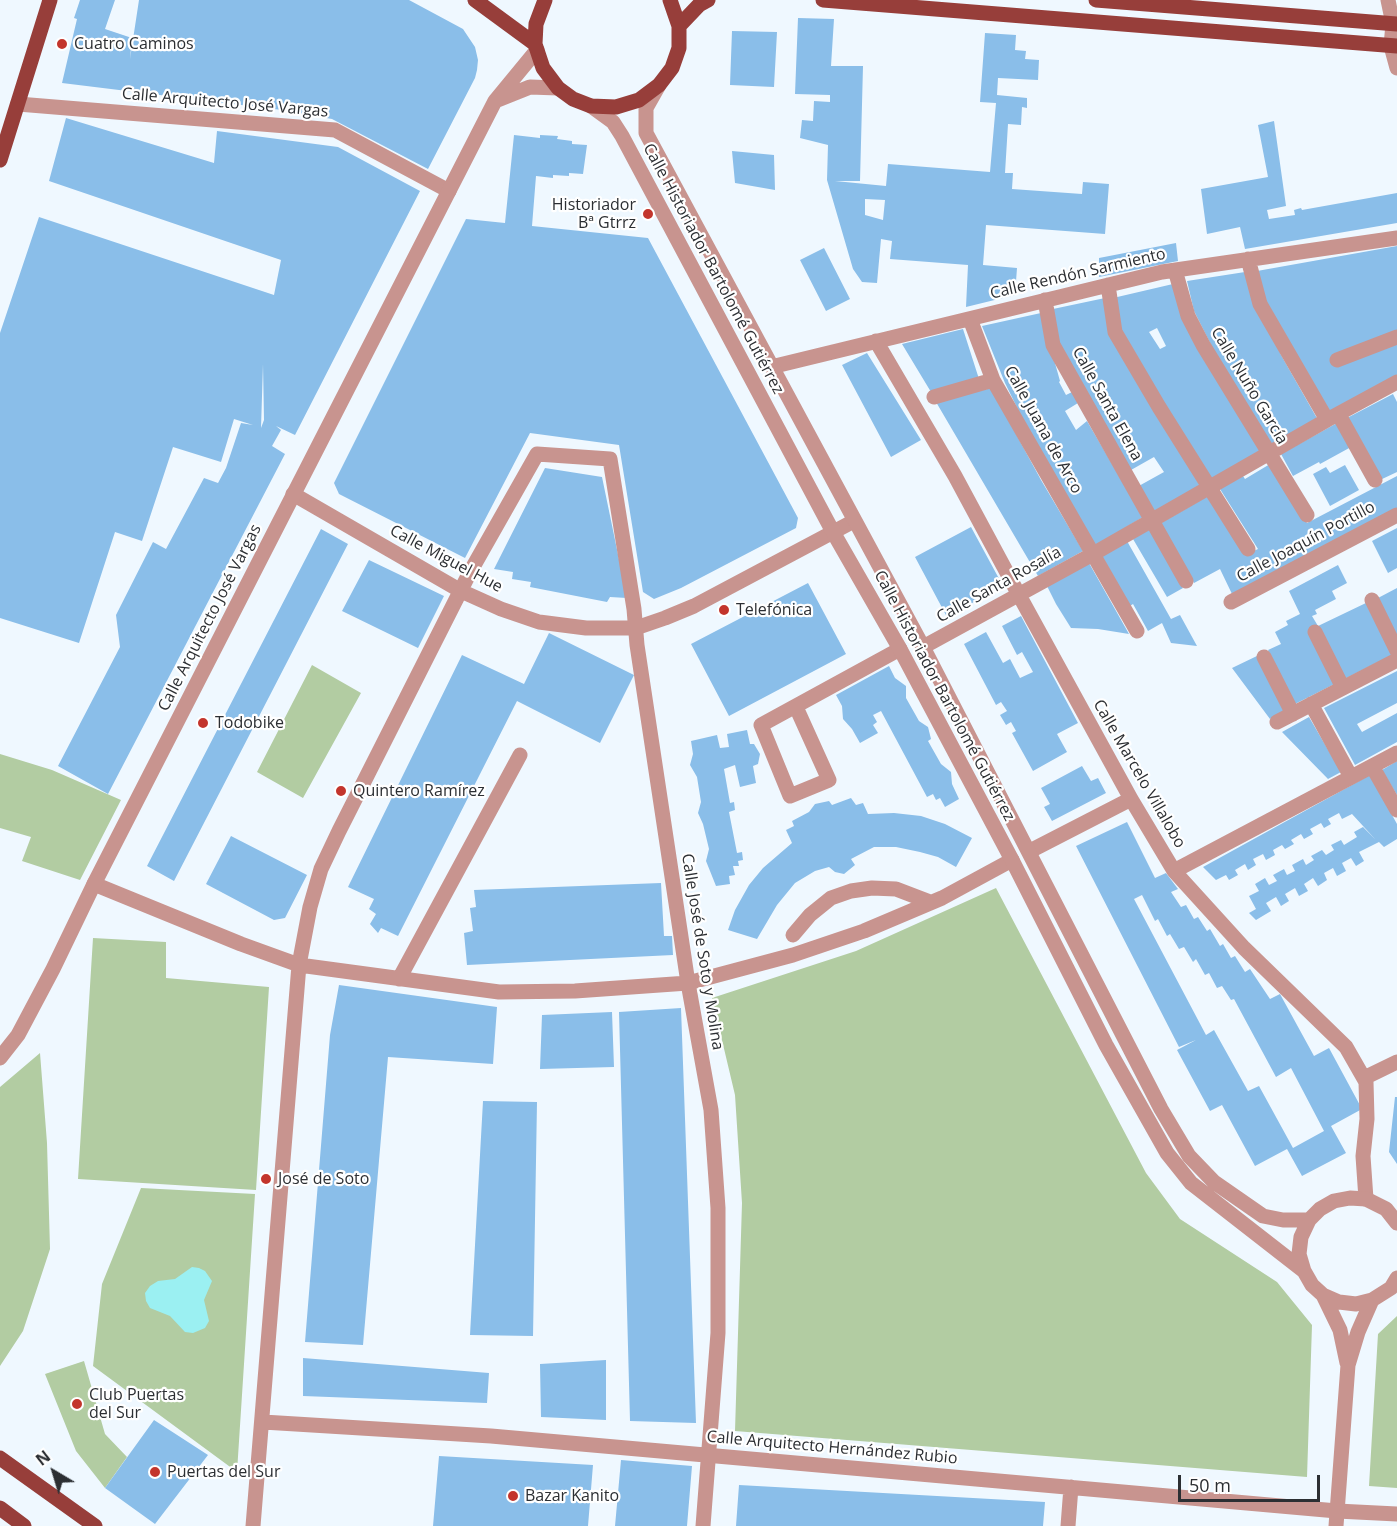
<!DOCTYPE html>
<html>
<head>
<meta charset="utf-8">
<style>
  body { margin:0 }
  #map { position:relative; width:1397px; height:1526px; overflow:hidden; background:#eff8ff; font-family:"Open Sans",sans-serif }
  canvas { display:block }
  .north { position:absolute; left:24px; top:1442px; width:60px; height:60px; -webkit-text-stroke:4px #fff; paint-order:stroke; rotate:322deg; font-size:16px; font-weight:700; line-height:24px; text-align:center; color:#2c2f33 }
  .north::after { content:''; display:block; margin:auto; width:21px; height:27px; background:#2c2f33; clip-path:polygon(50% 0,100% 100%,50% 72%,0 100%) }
  .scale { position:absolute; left:1178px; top:1475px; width:142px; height:27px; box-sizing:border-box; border:3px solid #2c2f33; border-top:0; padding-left:8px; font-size:18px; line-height:21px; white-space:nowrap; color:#2c2f33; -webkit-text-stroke:4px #fff; paint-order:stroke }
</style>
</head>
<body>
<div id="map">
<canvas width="1397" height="1526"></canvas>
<div class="north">N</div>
<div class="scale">50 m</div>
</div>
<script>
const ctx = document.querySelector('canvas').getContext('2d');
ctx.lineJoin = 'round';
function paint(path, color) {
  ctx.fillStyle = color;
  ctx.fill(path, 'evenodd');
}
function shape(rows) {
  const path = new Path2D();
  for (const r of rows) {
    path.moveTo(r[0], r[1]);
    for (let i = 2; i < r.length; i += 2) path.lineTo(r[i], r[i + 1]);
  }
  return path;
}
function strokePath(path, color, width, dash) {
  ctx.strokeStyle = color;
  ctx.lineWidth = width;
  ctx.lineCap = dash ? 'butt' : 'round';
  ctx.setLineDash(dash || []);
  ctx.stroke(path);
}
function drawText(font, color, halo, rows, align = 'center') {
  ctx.font = font + ' "Open Sans",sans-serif';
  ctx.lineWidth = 4.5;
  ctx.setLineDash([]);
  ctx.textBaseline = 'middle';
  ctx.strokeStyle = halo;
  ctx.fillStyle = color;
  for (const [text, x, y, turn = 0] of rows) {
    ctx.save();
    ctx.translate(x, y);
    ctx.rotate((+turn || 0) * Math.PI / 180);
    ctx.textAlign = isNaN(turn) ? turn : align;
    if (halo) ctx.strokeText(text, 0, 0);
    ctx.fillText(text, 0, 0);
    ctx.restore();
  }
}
const green = shape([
  [312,665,361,693,303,798,257,772],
  [0,754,52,770,121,800,80,880,22,861,31,837,0,828],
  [996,888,1146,1173,1180,1219,1277,1282,1312,1325,1307,1477,735,1431,742,1203,735,1095,712,998,856,951],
  [93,938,166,942,166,978,269,987,256,1190,78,1179],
  [40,1053,47,1143,50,1249,23,1331,0,1366,0,1087],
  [141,1188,255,1194,237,1472,93,1366,102,1284],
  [1397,1316,1397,1488,1369,1486,1378,1334],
  [84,1361,105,1434,127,1457,105,1488,76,1451,45,1374]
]);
const water = shape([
  [192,1267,199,1268,205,1271,212,1281,204,1300,209,1321,205,1328,193,1333,185,1332,170,1316,150,1308,146,1301,145,1293,150,1286,158,1281,175,1279]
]);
const building = shape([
  [80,0,115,0,105,29,132,38,130,59,139,0,409,0,463,29,475,47,478,60,477,70,475,78,428,169,332,119,282,110,62,83,77,19,74,18],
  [798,18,834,19,831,66,863,66,860,181,835,181,886,186,888,164,990,172,996,103,980,102,985,33,1016,35,1015,50,1026,51,1025,59,1039,60,1038,80,998,78,997,95,1027,98,1027,108,1022,107,1021,125,1008,124,1005,173,1013,173,1012,189,1082,194,1083,182,1109,184,1105,234,986,225,983,265,1017,268,1015,295,966,307,968,265,890,259,892,241,881,239,877,283,862,282,853,269,827,180,828,145,800,138,802,120,813,121,814,101,830,102,830,95,795,94],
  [865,199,885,200,883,220,865,215],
  [732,31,777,32,774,87,730,85],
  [66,118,214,163,217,131,338,147,420,191,295,435,276,426,281,430,272,446,285,454,108,794,58,766,120,647,116,615,153,542,166,549,204,478,218,483,226,468,241,423,253,425,234,419,221,462,173,447,142,541,115,532,79,643,0,618,0,333,39,217,274,295,281,260,49,181],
  [263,364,264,420,261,428],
  [1274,121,1286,206,1267,210,1269,219,1295,215,1294,210,1301,208,1302,210,1397,193,1397,223,1245,249,1240,227,1207,234,1201,189,1268,177,1258,125],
  [514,135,540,138,540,135,558,136,557,139,572,141,572,144,587,145,583,174,569,173,569,176,553,175,553,178,536,176,532,226,648,238,798,518,796,528,681,588,654,599,643,592,619,445,530,433,465,558,339,494,334,483,466,219,505,223],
  [732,151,774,155,775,190,735,183],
  [1176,243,1178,261,1099,277,1099,258],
  [1397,246,1397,377,1330,414,1265,299,1257,271],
  [824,248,850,299,826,311,800,260],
  [1245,272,1281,355,1318,420,1270,446,1217,357,1194,311,1187,281],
  [1173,284,1262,451,1208,483,1123,340,1113,298],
  [1157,328,1166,346,1160,349,1149,332],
  [1105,298,1203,486,1153,514,1137,487,1164,472,1154,457,1131,470,1059,342,1053,309],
  [1041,313,1060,381,1059,382,1066,395,1072,392,1078,403,1065,411,1076,430,1087,421,1143,517,1095,546,1032,438,1005,383,982,326],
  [963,329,979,379,931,392,902,344],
  [867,353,921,440,891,457,842,365],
  [991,388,1041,480,1083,551,1038,576,936,402],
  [1393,394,1397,402,1397,472,1380,480,1347,418],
  [1337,423,1351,447,1320,464,1319,462,1293,476,1281,454],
  [1270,464,1307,523,1397,476,1397,509,1232,594,1220,569,1194,583,1161,523,1208,496,1245,555,1258,549,1220,489,1243,476,1245,479],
  [1345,465,1359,490,1330,506,1313,474,1326,467,1330,473],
  [545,468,602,477,627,598,610,597,607,602,530,587,531,582,512,579,513,572,494,569],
  [971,527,1003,586,947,617,915,557],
  [1397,528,1397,568,1388,573,1372,541],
  [321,529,348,544,174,881,147,866],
  [1150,529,1183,588,1167,597,1133,539],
  [1127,541,1171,619,1180,615,1197,646,1171,643,1162,623,1148,631,1133,604,1130,606,1102,556],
  [369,560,444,596,418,648,342,611],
  [1089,563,1129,634,1098,629,1071,628,1056,604,1047,586],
  [1338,565,1347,583,1332,591,1336,599,1315,610,1317,614,1312,616,1318,626,1368,602,1394,654,1295,704,1268,650,1281,644,1275,632,1288,625,1286,621,1300,614,1289,591],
  [808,583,846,654,729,716,691,644],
  [1397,588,1397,637,1378,598],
  [1021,616,1078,723,1057,734,1067,752,1033,771,1012,733,1016,731,1011,722,1006,725,1000,715,1007,711,1001,702,996,705,964,644,986,632,1003,663,1010,659,1020,678,1033,672,1022,652,1017,655,1002,626],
  [549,633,634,675,600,743,517,701,398,936,381,928,378,933,370,924,376,914,369,909,374,899,348,887,462,655,524,684],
  [1259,655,1288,711,1270,719,1232,668],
  [889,666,895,678,906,686,906,698,919,721,928,727,931,739,928,741,941,764,951,772,952,784,959,799,945,807,940,798,936,800,933,794,927,797,881,711,873,715,877,722,873,725,878,733,860,743,852,729,843,719,842,706,836,695],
  [1397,671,1397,703,1357,724,1362,732,1397,713,1397,742,1355,765,1324,708],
  [1309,717,1341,772,1328,779,1282,732],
  [747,730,750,744,754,744,760,754,758,764,753,766,756,783,740,787,735,765,724,769,730,803,734,802,735,810,729,812,737,853,742,852,743,860,738,861,739,866,733,866,735,875,729,876,730,884,716,886,706,861,709,849,703,824,698,813,701,802,697,777,690,765,693,754,691,741,717,735,720,748,729,747,727,734],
  [1397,761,1397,795,1382,770],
  [1082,766,1091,781,1098,778,1106,793,1052,821,1044,807,1050,804,1041,788],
  [1370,775,1397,824,1397,839,1384,847,1379,842,1359,852,1364,861,1356,866,1351,858,1342,863,1346,871,1337,876,1333,868,1324,873,1327,880,1318,886,1313,878,1304,884,1308,891,1299,896,1295,888,1285,894,1289,901,1281,906,1276,897,1266,903,1271,911,1256,920,1249,913,1256,909,1249,896,1259,891,1255,884,1265,878,1269,885,1277,881,1273,875,1284,869,1287,875,1295,871,1292,865,1303,859,1306,865,1314,860,1311,856,1322,850,1326,855,1334,850,1331,845,1341,840,1344,845,1357,837,1354,832,1363,827,1375,839,1352,814,1342,819,1339,813,1328,819,1331,824,1324,828,1321,823,1310,829,1313,834,1304,839,1301,834,1291,840,1294,844,1285,849,1282,845,1273,850,1275,855,1266,860,1263,854,1253,859,1256,865,1248,870,1245,864,1235,870,1238,875,1229,880,1226,875,1216,880,1203,867],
  [851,798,856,805,863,803,868,814,894,813,921,816,945,824,972,838,956,867,938,857,920,852,896,847,874,847,851,859,855,865,844,874,835,872,829,867,815,871,795,883,777,905,757,939,728,930,735,910,749,885,763,868,792,843,786,830,794,826,792,821,809,812,815,804,829,801,832,805],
  [1127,822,1155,878,1166,873,1178,889,1171,892,1181,907,1186,905,1194,919,1198,917,1207,931,1210,929,1220,946,1223,944,1231,958,1235,956,1245,972,1250,969,1270,999,1280,994,1314,1056,1329,1048,1362,1109,1331,1126,1346,1153,1302,1176,1287,1149,1255,1166,1222,1105,1210,1111,1177,1050,1196,1040,1179,1047,1076,846],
  [1142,895,1155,921,1158,919,1167,936,1170,934,1179,949,1184,947,1193,962,1196,959,1205,975,1209,973,1217,988,1222,986,1231,1000,1234,999,1276,1077,1291,1068,1324,1131,1293,1148,1259,1086,1248,1091,1214,1030,1206,1035,1134,899],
  [231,836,307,875,285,918,274,920,206,884],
  [661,883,664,936,672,936,673,955,467,965,464,933,473,931,470,908,476,907,474,890],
  [339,985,497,1007,493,1064,388,1057,363,1345,305,1342,330,1035],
  [681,1008,696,1423,630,1421,619,1012],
  [612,1012,614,1067,540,1069,542,1015],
  [1395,1097,1397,1097,1397,1164,1389,1152],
  [483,1101,537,1102,533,1336,470,1335],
  [303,1358,489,1373,487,1403,303,1396],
  [606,1360,606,1420,541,1417,540,1364],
  [154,1420,208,1455,155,1524,105,1488],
  [439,1456,593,1465,588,1526,433,1526],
  [621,1460,692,1466,687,1526,615,1526],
  [739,1485,1045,1502,1043,1526,736,1526]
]);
const minor = shape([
  [18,104,335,130,449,191],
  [1248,259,1260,304,1327,420],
  [1175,270,1188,316,1203,345,1307,515],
  [1108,285,1115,332,1159,407,1248,549],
  [1045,300,1053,345,1186,581],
  [970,319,993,380,1137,631],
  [876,341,955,476,1019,595,1131,799,1174,871,1244,948,1346,1047,1366,1082,1367,1119,1363,1156,1366,1199],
  [1337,360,1397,337],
  [771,367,1162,272,1397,238],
  [934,397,993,380],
  [1339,415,1375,480],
  [293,494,461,591,501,609,539,622,586,628,636,628,665,618,694,606,854,521],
  [1372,600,1397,651],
  [1231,602,1397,515],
  [1315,632,1343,688],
  [923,647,1093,554,1327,420,1397,382],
  [1264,657,1293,714],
  [1311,704,1351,777],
  [796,707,829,780,790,796,761,725,900,649],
  [1277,722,1397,660],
  [1372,766,1397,810],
  [1030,851,1131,799],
  [1174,871,1397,753],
  [94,884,241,944,299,965,499,992,575,991,688,983,793,955,864,931,942,898,1012,860],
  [793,935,810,915,831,898,851,891,872,888,896,889,930,902],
  [399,979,520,755],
  [1364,1078,1397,1062],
  [263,1422,491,1436,1337,1511,1397,1514],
  [253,1526,299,965,310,907,321,869,339,831,469,574,537,454,610,459,634,609,637,645,688,983,711,1110,718,1208,718,1333,703,1526],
  [1068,1526,1071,1487]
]);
const tertiary = shape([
  [1388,0,1393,24,1391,46,1397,68],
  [659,85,646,108,646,133,923,647,1161,1109,1189,1156,1214,1182,1263,1216,1283,1220,1309,1220],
  [495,101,530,87,558,88],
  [591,106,613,122,622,136,833,532,900,649,1012,860,1106,1045,1167,1153,1191,1183,1304,1271],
  [0,1058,18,1035,53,969,94,884,495,101,537,50],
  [1397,1223,1386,1209,1366,1199,1350,1198,1334,1201,1320,1209,1309,1220,1301,1237,1299,1254,1304,1271,1312,1285,1323,1295,1339,1302,1356,1304,1372,1300,1391,1288,1397,1278],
  [1323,1295,1340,1330,1347,1363],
  [1336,1526,1348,1365,1358,1332,1372,1300]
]);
const primary = shape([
  [475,0,535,44],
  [545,0,536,24,535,44,543,68,558,88,573,99,591,106,616,107,639,100,659,85,672,68,679,48,679,26,670,0],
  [823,0,1397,46],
  [1096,0,1397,24],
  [679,26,699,5,708,0],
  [0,160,50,0],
  [0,1458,95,1526],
  [0,1508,24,1526]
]);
const markers = [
  [62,44,6,"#c3352c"],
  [648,214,6,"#c3352c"],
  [724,610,6,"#c3352c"],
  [203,723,6,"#c3352c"],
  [341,791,6,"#c3352c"],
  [266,1179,6,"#c3352c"],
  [77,1404,6,"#c3352c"],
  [155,1472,6,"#c3352c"],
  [513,1496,6,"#c3352c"]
];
const poiNames = [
  ["Cuatro Caminos",74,44],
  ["Historiador",636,205,"right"],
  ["Bª Gtrrz",636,223,"right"],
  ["Telefónica",736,610],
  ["Todobike",215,723],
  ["Quintero Ramírez",353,791],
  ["José de Soto",278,1179],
  ["Club Puertas",89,1395],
  ["del Sur",89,1413],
  ["Puertas del Sur",167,1472],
  ["Bazar Kanito",525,1496]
];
const streetNames = [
  ["Calle Arquitecto José Vargas",225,103,5],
  ["Calle Historiador Bartolomé Gutiérrez",713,269,62],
  ["Calle Rendón Sarmiento",1078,274,-13],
  ["Calle Nuño García",1249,386,59],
  ["Calle Santa Elena",1107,404,61],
  ["Calle Juana de Arco",1043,430,61],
  ["Calle Joaquín Portillo",1306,542,-28],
  ["Calle Miguel Hue",446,559,28],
  ["Calle Santa Rosalía",999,585,-29],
  ["Calle Arquitecto José Vargas",210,618,-63],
  ["Calle Historiador Bartolomé Gutiérrez",944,696,62],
  ["Calle Marcelo Villalobo",1139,774,60],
  ["Calle José de Soto y Molina",702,952,81],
  ["Calle Arquitecto Hernández Rubio",832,1448,5]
];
paint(green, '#b2cca2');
paint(water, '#9bf0f2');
paint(building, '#8abee9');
strokePath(minor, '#c8948f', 15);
strokePath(tertiary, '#c8948f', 15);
strokePath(primary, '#973e3a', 15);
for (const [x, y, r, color] of markers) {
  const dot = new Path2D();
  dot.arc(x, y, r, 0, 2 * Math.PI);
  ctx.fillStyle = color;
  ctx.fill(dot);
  strokePath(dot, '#fff', 2);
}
drawText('16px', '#2c2f33', '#fff', poiNames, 'left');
drawText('16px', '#2c2f33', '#fff', streetNames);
</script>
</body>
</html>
